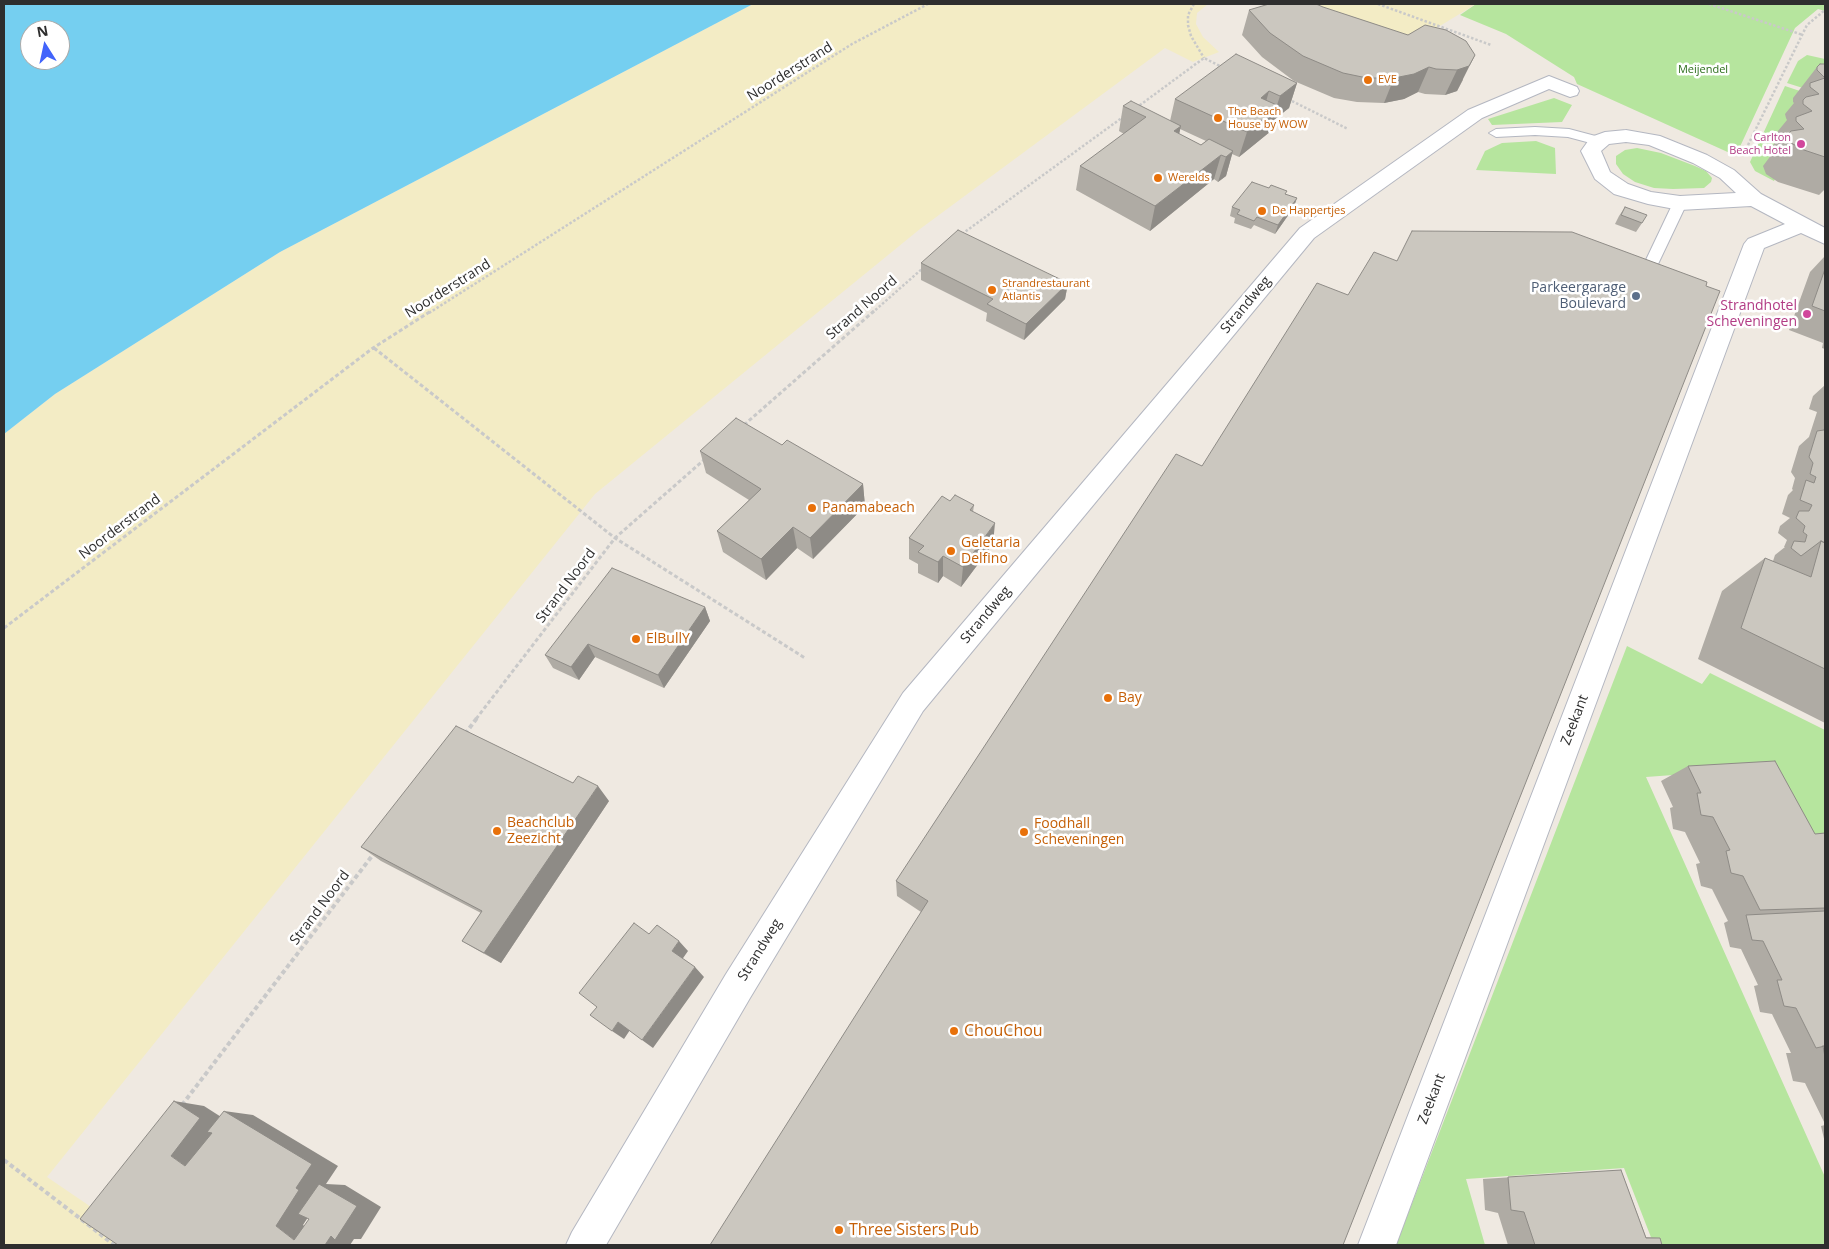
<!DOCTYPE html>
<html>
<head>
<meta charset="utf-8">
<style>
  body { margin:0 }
  #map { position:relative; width:1829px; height:1249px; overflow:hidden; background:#efe9e1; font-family:"Open Sans",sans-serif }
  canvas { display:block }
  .frame { position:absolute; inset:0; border:5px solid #2e2e2e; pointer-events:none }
  .north { position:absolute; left:20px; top:20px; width:50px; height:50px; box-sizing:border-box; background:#fff; border:1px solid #ababab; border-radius:50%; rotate:350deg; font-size:14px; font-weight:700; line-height:20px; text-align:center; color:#2e2e2e }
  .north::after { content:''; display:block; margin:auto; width:18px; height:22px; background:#4264fb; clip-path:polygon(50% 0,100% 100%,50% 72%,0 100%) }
</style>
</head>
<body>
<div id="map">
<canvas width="1829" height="1249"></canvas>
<div class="frame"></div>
<div class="north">N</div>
</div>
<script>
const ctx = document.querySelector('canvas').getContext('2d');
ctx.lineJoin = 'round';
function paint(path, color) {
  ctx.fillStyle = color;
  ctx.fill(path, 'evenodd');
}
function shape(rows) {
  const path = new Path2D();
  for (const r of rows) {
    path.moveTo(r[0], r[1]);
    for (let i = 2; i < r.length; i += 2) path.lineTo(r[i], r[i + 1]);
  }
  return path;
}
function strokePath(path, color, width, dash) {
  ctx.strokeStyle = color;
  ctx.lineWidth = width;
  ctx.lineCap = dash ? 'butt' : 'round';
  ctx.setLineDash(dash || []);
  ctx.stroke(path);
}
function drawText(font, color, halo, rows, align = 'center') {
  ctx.font = font + ' "Open Sans",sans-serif';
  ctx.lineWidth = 5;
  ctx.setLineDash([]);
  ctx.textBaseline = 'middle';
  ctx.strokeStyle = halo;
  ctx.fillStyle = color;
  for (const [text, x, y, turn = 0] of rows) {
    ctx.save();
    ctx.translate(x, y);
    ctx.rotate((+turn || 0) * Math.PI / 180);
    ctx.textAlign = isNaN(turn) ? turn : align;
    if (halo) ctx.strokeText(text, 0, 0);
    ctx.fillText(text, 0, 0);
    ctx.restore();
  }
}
const green = shape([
  [1476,4,1825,4,1825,11,1818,9,1795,28,1738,151,1732,154,1577,84,1574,77,1506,34,1460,15],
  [1807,55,1825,59,1825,95,1787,83,1798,61],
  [1785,86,1815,96,1774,181,1755,171,1750,162],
  [1554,98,1572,105,1562,122,1492,125,1488,119],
  [1536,141,1555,148,1556,174,1476,170,1485,151,1502,143],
  [1637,148,1661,153,1695,166,1706,171,1712,178,1711,182,1704,188,1673,189,1654,188,1635,182,1623,174,1616,164,1616,156,1625,150],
  [1627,646,1702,684,1710,673,1825,730,1825,870,1768,768,1646,777,1825,1177,1825,1245,1654,1245,1624,1168,1466,1179,1485,1245,1396,1245]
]);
const sand = shape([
  [753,4,1208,4,1197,13,1196,24,1203,37,1219,52,1193,62,1165,48,920,229,595,494,47,1177,147,1245,4,1245,4,434,55,394,280,252],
  [1288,4,1476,4,1407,46]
]);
const water = shape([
  [4,4,753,4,280,252,55,394,4,434],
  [30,30,60,30,60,60,30,60]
]);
const pathFar2 = shape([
  [1194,4,1188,15,1188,25,1191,36,1204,58],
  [1378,4,1491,45],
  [1709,4,1803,35],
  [1288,99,1348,129],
  [1136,108,1204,58,1224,68],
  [1746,149,1807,25,1825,10],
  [962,234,1123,117],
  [429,313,852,44,928,4],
  [872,313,923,268]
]);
const pathFar1 = shape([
  [374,348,615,538,805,658],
  [744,425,874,311],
  [4,628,373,348,431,311],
  [476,719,615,538,705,459]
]);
const path = shape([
  [465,734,477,718],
  [182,1105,375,852],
  [4,1160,90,1226],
  [92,1224,90,1226,114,1245]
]);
const lane = shape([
  [1535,127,1569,129,1603,138,1605,141,1598,145,1568,137,1535,135,1496,137,1489,133,1496,129,1535,127],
  [1680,199,1687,203,1649,283,1647,287,1637,287,1635,283,1673,203,1680,199]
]);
const street = shape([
  [1549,76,1577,87,1579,91,1577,95,1570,97,1549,89,1482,118,1314,238,923,711,750,998,606,1245,566,1245,572,1232,726,974,903,693,1300,228,1468,110,1549,76],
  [1626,130,1660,136,1707,155,1734,170,1761,194,1825,228,1825,244,1801,233,1764,248,1396,1245,1358,1245,1744,244,1748,239,1785,224,1751,206,1680,210,1648,204,1614,194,1595,179,1581,151,1591,137,1605,132,1626,130],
  [1626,142,1649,145,1693,163,1720,178,1736,193,1680,196,1651,192,1628,184,1610,172,1601,151,1609,144,1626,142]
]);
const wall = shape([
  [1249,10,1408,35,1446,30,1463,80,1457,91,1445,95,1425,94,1418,92,1404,99,1384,103,1357,102,1334,98,1294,81,1262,57,1242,35],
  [1825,64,1825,189,1819,195,1778,182,1766,174,1763,166,1772,154,1771,152,1771,148,1780,136,1778,135,1778,131,1787,120,1786,118,1785,114,1794,103,1793,102,1793,98,1817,67],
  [1297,83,1289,108,1275,119,1271,131,1239,157,1232,154,1226,176,1218,182,1214,179,1150,231,1076,190,1080,166,1124,134,1119,131,1123,106,1170,121,1175,99],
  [1180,129,1206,141,1201,145,1179,134],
  [1286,194,1294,207,1275,234,1254,225,1251,229,1234,223,1235,218,1230,216,1232,207],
  [1625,207,1642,223,1636,232,1615,224,1619,216],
  [1572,232,921,912,897,896,896,881,1202,466,1348,295,1397,261],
  [1825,256,1825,349,1822,348,1823,343,1789,330,1810,272],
  [921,263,1068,283,1065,299,1024,340,986,321,987,313,921,280],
  [1825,385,1825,723,1698,659,1722,591,1765,558,1773,561,1775,555,1785,547,1784,547,1787,540,1778,533,1780,526,1790,518,1782,514,1788,495,1793,490,1792,489,1795,478,1791,472,1799,446,1809,437,1817,412,1809,409,1813,396],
  [782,445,863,484,865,506,813,559,797,548,766,580,723,552,717,531,749,500,706,473,700,451],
  [950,501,974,505,973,512,993,544,961,587,943,576,938,583,918,573,918,564,909,559,909,538],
  [705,607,710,621,664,688,595,657,579,680,553,668,545,655],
  [1688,766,1815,834,1825,833,1825,1124,1805,1083,1793,1081,1786,1053,1791,1053,1772,1014,1760,1012,1754,986,1758,985,1741,949,1730,947,1724,923,1728,921,1712,889,1701,886,1696,864,1700,863,1685,832,1673,829,1670,808,1673,807,1661,781],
  [609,801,501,963,479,951,462,941,481,913,381,861,361,847],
  [1825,1125,1825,1143,1821,1126],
  [1621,1170,1646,1237,1660,1238,1662,1245,1508,1245,1498,1213,1485,1210,1483,1179]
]);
const shadedWall = shape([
  [1475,55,1457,91,1445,95,1457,70],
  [1429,67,1418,92,1404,99,1384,103,1394,78],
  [1297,83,1289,108,1275,119,1271,131,1239,157,1247,132,1276,108,1280,96],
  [1269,91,1262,116,1261,98],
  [1181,126,1175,151,1174,131],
  [1233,151,1226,176,1218,182,1226,157],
  [1221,155,1214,179,1150,231,1155,206],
  [1297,198,1294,207,1275,234,1278,225],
  [1068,283,1065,299,1024,340,1026,324],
  [863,484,865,506,813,559,810,538],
  [995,523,993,544,961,587,963,567],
  [793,527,797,548,766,580,761,559],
  [943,556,943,576,938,583,938,562],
  [705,607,710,621,664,688,658,675],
  [588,644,595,657,579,680,571,667],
  [598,786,609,801,501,963,484,953],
  [679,941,688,951,681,961,672,951],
  [695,967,704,977,653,1048,642,1040],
  [618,1022,630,1030,624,1039,612,1031],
  [174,1101,204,1106,229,1122,185,1166,171,1156],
  [224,1111,253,1115,338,1166,326,1184,345,1185,381,1207,361,1239,354,1239,350,1245,325,1245,325,1191,303,1225,321,1240,294,1240,276,1226]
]);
const building = shape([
  [1269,4,1316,4,1323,7,1408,35,1425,25,1446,30,1466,41,1475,55,1469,66,1457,70,1436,69,1429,67,1414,74,1394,78,1367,78,1343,73,1303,56,1270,33,1249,10,1269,4],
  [1236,54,1297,83,1280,96,1269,91,1261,98,1279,106,1247,132,1175,99,1236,54],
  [1820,64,1825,64,1825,78,1817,70,1817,67,1820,64],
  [1825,78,1825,157,1804,150,1791,143,1788,134,1791,131,1804,129,1796,121,1796,117,1812,111,1803,104,1803,100,1806,97,1819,94,1810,87,1810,83,1825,78],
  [1131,101,1181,126,1174,131,1201,145,1209,139,1233,151,1226,157,1221,155,1155,206,1080,166,1146,117,1123,106,1131,101],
  [1252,182,1269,188,1271,185,1287,191,1285,194,1297,198,1278,225,1257,217,1254,221,1237,214,1240,210,1232,207,1252,182],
  [1625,207,1647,215,1642,223,1621,215,1625,207],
  [958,230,1068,283,1026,324,987,304,993,299,921,263,958,230],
  [1412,231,1572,232,1707,282,1706,286,1720,291,1343,1245,710,1245,928,901,896,881,1176,454,1202,466,1317,283,1348,295,1374,252,1397,261,1412,231],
  [1825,269,1825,311,1812,306,1825,269],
  [736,418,782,445,787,440,863,484,810,538,793,527,761,559,717,531,761,489,700,451,736,418],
  [1825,427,1825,543,1821,541,1801,556,1791,548,1794,541,1805,542,1807,535,1803,532,1805,526,1796,518,1799,511,1809,511,1812,505,1800,500,1806,480,1814,483,1816,477,1810,474,1813,463,1809,457,1817,431,1824,430,1825,427],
  [955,495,974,505,970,510,995,523,963,567,943,556,938,562,918,552,924,546,909,538,942,496,950,501,955,495],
  [1821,541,1825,543,1825,669,1741,628,1765,558,1811,577,1821,541],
  [612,568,705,607,658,675,588,644,571,667,545,655,612,568],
  [456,726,573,783,578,776,598,786,484,953,462,941,482,911,361,847,456,726],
  [1775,761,1815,834,1825,833,1825,908,1760,910,1743,876,1731,873,1726,851,1730,850,1713,817,1701,815,1697,793,1701,793,1688,766,1775,761],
  [1825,911,1825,1046,1816,1048,1796,1008,1784,1006,1777,980,1782,980,1763,941,1752,940,1746,915,1825,911],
  [634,923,649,934,657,925,679,941,672,951,695,967,642,1040,618,1022,612,1031,590,1015,597,1007,579,993,634,923],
  [1823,1046,1825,1046,1825,1057,1823,1046],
  [174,1101,200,1118,171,1156,185,1166,212,1133,207,1132,224,1111,312,1164,296,1188,299,1190,276,1226,294,1240,309,1219,298,1214,319,1184,357,1206,335,1240,331,1236,325,1245,118,1245,80,1219,174,1101],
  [1621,1170,1646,1238,1660,1238,1662,1245,1535,1245,1524,1212,1511,1210,1508,1177,1621,1170]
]);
const markers = [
  [1368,80,5,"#e8710a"],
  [1218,118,5,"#e8710a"],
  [1801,144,5,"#d1479c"],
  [1158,178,5,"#e8710a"],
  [1262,211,5,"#e8710a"],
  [992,290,5,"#e8710a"],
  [1636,296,5,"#5c6f8a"],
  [1807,314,5,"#d1479c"],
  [812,508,5,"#e8710a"],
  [951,551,5,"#e8710a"],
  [636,639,5,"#e8710a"],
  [1108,698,5,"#e8710a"],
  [497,831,5,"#e8710a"],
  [1024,832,5,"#e8710a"],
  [954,1031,5,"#e8710a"],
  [839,1230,5,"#e8710a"]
];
const farParknames = [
  ["Meijendel",1703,70]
];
const farFoodnames = [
  ["EVE",1378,80],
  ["The Beach",1228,112],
  ["House by WOW",1228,125],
  ["Werelds",1168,178],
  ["De Happertjes",1272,211],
  ["Strandrestaurant",1002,284],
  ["Atlantis",1002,297]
];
const farHotelnames = [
  ["Carlton",1791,138],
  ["Beach Hotel",1791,151]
];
const streetNames = [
  ["Noorderstrand",790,72,-32],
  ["Noorderstrand",448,289,-32],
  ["Strandweg",1246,305,-50],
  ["Strand Noord",862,308,-41],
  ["Noorderstrand",120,527,-37],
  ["Strand Noord",566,586,-53],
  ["Strandweg",986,615,-50],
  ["Zeekant",1575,720,-69],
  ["Strand Noord",320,908,-53],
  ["Strandweg",760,950,-58],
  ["Zeekant",1432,1099,-69]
];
const serviceNames = [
  ["Parkeergarage",1626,288],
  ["Boulevard",1626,304]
];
const hotelNames = [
  ["Strandhotel",1797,306],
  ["Scheveningen",1797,322]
];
const foodNames = [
  ["Panamabeach",822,508],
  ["Geletaria",961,543],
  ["Delfino",961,559],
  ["ElBullY",646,639],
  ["Bay",1118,698],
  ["Beachclub",507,823],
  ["Zeezicht",507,839],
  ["Foodhall",1034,824],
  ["Scheveningen",1034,840]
];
const nearFoodnames = [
  ["ChouChou",964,1031],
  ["Three Sisters Pub",849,1230]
];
paint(green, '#b6e59e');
paint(sand, '#f3ecc5');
paint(water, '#75cff0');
strokePath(lane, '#b4b7c1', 2);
strokePath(street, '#b4b7c1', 2);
strokePath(pathFar2, '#c9c9c9', 2.5, [2.5, 2]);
strokePath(pathFar1, '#c9c9c9', 3, [4, 2.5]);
strokePath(path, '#c9c9c9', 4, [4.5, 3]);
paint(lane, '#fff');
paint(street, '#fff');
paint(wall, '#afaba4');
paint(shadedWall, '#8e8b86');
paint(building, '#cbc7bf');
strokePath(building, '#8e8b86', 1);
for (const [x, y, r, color] of markers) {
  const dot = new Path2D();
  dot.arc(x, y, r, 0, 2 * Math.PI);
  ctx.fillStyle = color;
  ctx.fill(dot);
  strokePath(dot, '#fff', 2);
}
drawText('11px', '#2c6e1b', '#fff', farParknames);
drawText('11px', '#c56008', '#fff', farFoodnames, 'left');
drawText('11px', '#b23c85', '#fff', farHotelnames, 'right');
drawText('14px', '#2e2e2e', '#fff', streetNames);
drawText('14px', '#4e5e75', '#fff', serviceNames, 'right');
drawText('14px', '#b23c85', '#fff', hotelNames, 'right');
drawText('14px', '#c56008', '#fff', foodNames, 'left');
drawText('16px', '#c56008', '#fff', nearFoodnames, 'left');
</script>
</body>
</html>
